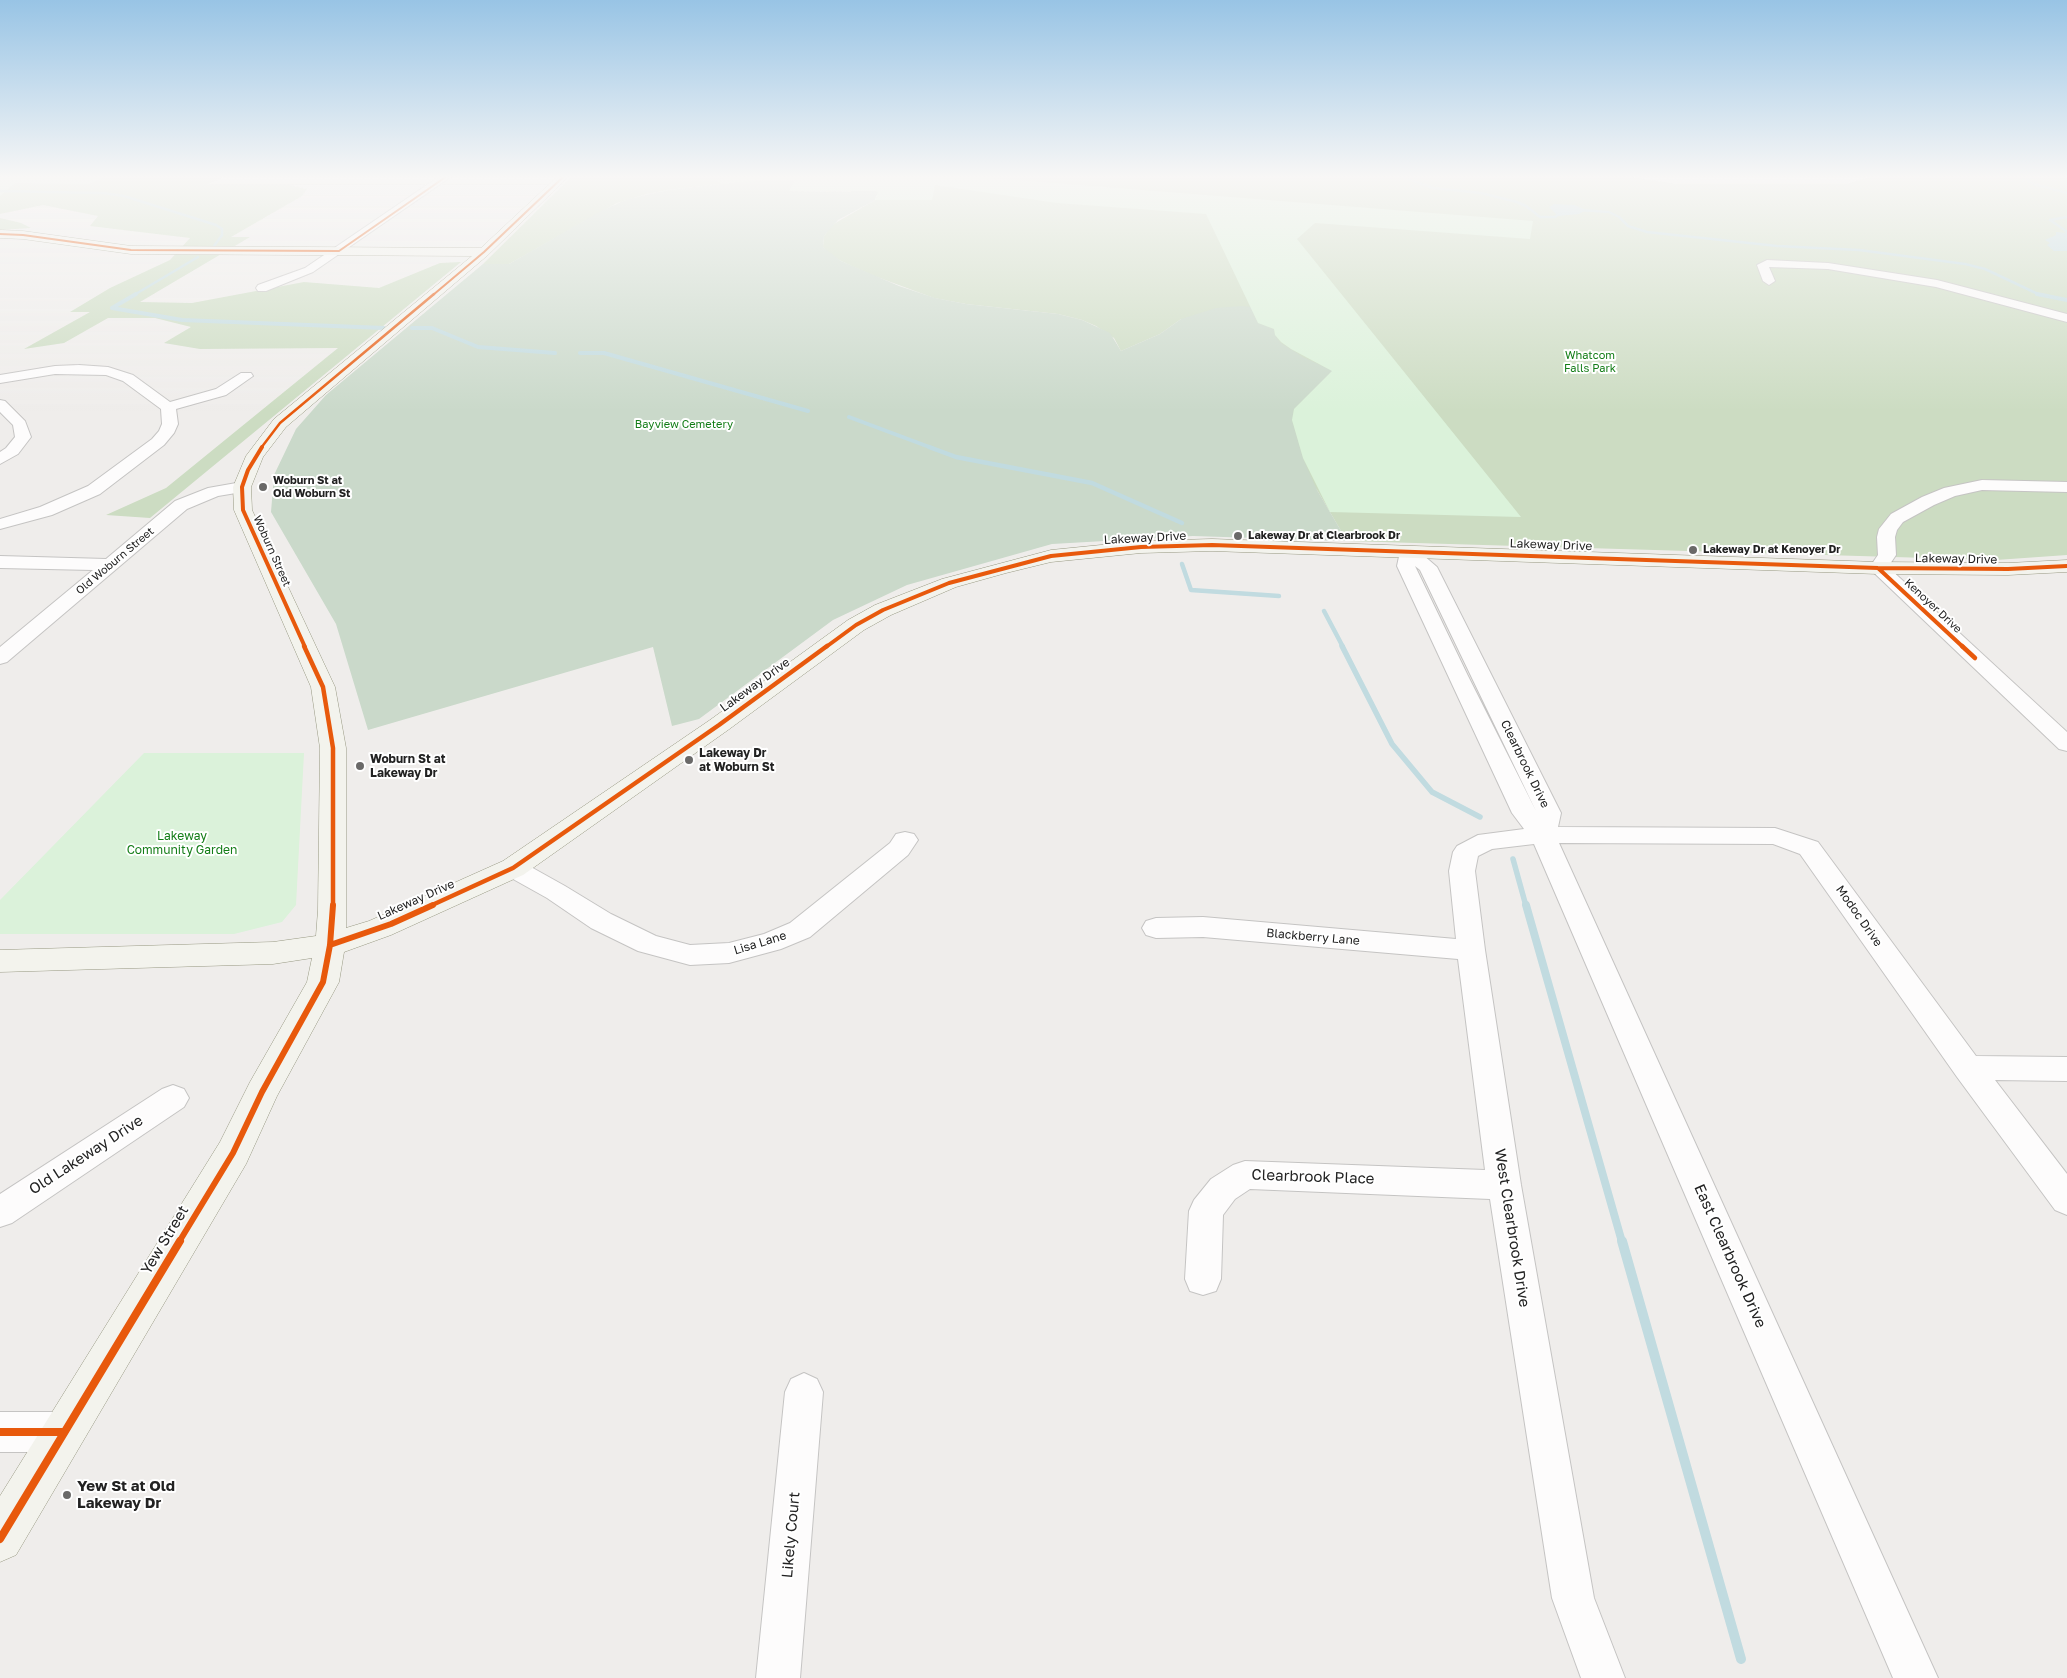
<!DOCTYPE html>
<html>
<head>
<meta charset="utf-8">
<style>
  body { margin:0 }
  canvas { display:block; background:#efedeb }
</style>
</head>
<body>
<canvas width="2067" height="1678"></canvas>
<script>
const ctx = document.querySelector('canvas').getContext('2d');
ctx.lineJoin = 'round';
function paint(path, color) {
  ctx.fillStyle = color;
  ctx.fill(path, 'evenodd');
}
function shape(rows) {
  const path = new Path2D();
  for (const r of rows) {
    path.moveTo(r[0], r[1]);
    for (let i = 2; i < r.length; i += 2) path.lineTo(r[i], r[i + 1]);
  }
  return path;
}
function strokePath(path, color, width, dash) {
  ctx.strokeStyle = color;
  ctx.lineWidth = width;
  ctx.lineCap = dash ? 'butt' : 'round';
  ctx.setLineDash(dash || []);
  ctx.stroke(path);
}
function drawText(font, color, halo, rows, align = 'center') {
  ctx.font = font + ' "Golos Text",sans-serif';
  ctx.lineWidth = 4;
  ctx.setLineDash([]);
  ctx.textBaseline = 'middle';
  ctx.strokeStyle = halo;
  ctx.fillStyle = color;
  for (const [text, x, y, turn = 0] of rows) {
    ctx.save();
    ctx.translate(x, y);
    ctx.rotate((+turn || 0) * Math.PI / 180);
    ctx.textAlign = isNaN(turn) ? turn : align;
    if (halo) ctx.strokeText(text, 0, 0);
    ctx.fillText(text, 0, 0);
    ctx.restore();
  }
}
const forest = shape([
  [0,176,225,176,207,185,289,185,307,189,302,196,231,237,250,237,140,302,192,303,304,282,379,288,440,263,461,262,150,518,106,515,166,488,338,348,200,349,164,343,191,327,155,318,108,318,64,343,24,349,90,312,70,312,110,288,170,260,190,238,90,226,98,216,43,205,0,214],
  [572,176,1623,176,1678,184,1846,184,1872,176,2067,176,2067,555,1996,560,1347,541,1317,490,1181,319,1160,334,1121,351,1114,338,1096,326,1082,320,1058,314,966,304,934,298,869,274,841,261,830,254,823,247,824,236,832,225,875,200,932,200,748,181,668,190,647,194,617,203,509,264,483,264],
  [0,218,21,223,31,228,0,230]
]);
const cemetery = shape([
  [796,180,790,191,878,192,875,200,838,220,824,236,823,247,841,261,899,286,935,298,966,304,1058,314,1082,320,1110,333,1121,351,1160,334,1181,319,1216,308,1242,306,1251,307,1258,323,1274,329,1275,335,1281,343,1303,357,1333,371,1294,409,1292,420,1303,458,1317,490,1347,541,1193,536,1052,544,907,585,833,620,699,719,672,726,653,647,368,730,336,624,271,512,274,475,296,429,326,395,483,264,509,264,601,211,628,199,668,190,748,181]
]);
const park = shape([
  [0,176,106,176,89,184,15,183,0,196],
  [743,176,966,176,1533,221,1530,239,1315,223,1297,239,1521,517,1330,512,1303,458,1292,420,1294,409,1332,371,1291,349,1281,342,1275,335,1274,329,1258,323,1206,214,1057,203,935,185,932,200,875,200,878,192,876,191,789,191,795,180,766,180,722,184,715,180],
  [144,753,304,753,296,905,282,922,234,934,0,934,0,900]
]);
const water = shape([
  [1554,204,1574,205,1586,210,1579,214,1558,216,1549,207],
  [2056,232,2067,233,2067,251,2054,251,2047,245,2050,243,2045,240,2056,235]
]);
const streamFar5 = shape([
  [17,176,46,176],
  [1400,176,1433,188,1481,193,1517,202,1526,206,1540,217,1555,217,1564,211],
  [2025,176,2028,181,2034,184,2067,193],
  [0,191,103,193,124,196,216,225,222,229,222,235,214,246],
  [1579,210,1609,212,1619,217,1628,226,1647,232,1777,246,1859,250,1965,264,1985,269,2040,295],
  [2062,237,2067,234,2066,231,2050,220,2067,217],
  [134,295,198,257]
]);
const streamFar4 = shape([
  [136,294,112,308,182,320,384,328],
  [2037,294,2067,300],
  [412,328,432,328,478,347,555,353],
  [580,353,604,353,808,411],
  [849,417,932,448]
]);
const streamFar3 = shape([
  [929,447,956,457,1092,483,1182,523],
  [1182,564,1191,590,1279,596],
  [1324,611,1343,647]
]);
const streamFar2 = shape([
  [1342,646,1392,744,1432,792,1480,817],
  [1513,859,1526,906]
]);
const streamFar1 = shape([
  [1526,905,1622,1242]
]);
const stream = shape([
  [1622,1241,1741,1659]
]);
const street = shape([
  [440,176,452,176,313,272,266,291,258,291,256,288,258,285,305,268,440,176],
  [1767,260,1828,263,1937,280,2067,314,2067,322,1936,287,1828,269,1769,267,1775,281,1769,285,1763,281,1757,265,1767,260],
  [79,365,108,367,133,375,170,402,216,389,241,373,251,373,253,376,226,395,176,409,178,424,174,433,164,445,100,494,52,515,0,529,0,519,40,507,88,486,152,439,159,431,162,424,161,409,123,381,106,375,55,374,0,383,0,375,55,366,79,365],
  [0,400,5,401,25,421,31,437,18,454,0,464,0,452,6,448,15,437,13,425,0,412,0,400],
  [1982,480,2067,482,2067,492,1982,490,1955,496,1934,505,1903,522,1897,530,1895,537,1896,555,1888,567,2067,732,2067,751,2059,749,1869,568,1878,555,1877,537,1879,529,1891,514,1922,497,1944,488,1982,480],
  [242,482,248,483,250,487,248,491,218,496,187,509,7,662,0,664,0,647,93,570,0,568,0,556,106,559,175,501,208,488,242,482],
  [1409,547,1415,548,1437,567,1561,813,1558,827,1775,828,1818,842,1976,1056,2067,1057,2067,1081,1995,1080,2067,1174,2067,1215,2055,1210,1957,1077,1800,854,1773,844,1559,843,1938,1678,1893,1678,1534,844,1492,849,1478,856,1475,871,1485,950,1521,1185,1594,1598,1625,1678,1581,1678,1552,1598,1490,1199,1250,1189,1235,1199,1223,1215,1221,1279,1216,1291,1203,1295,1190,1291,1185,1279,1189,1211,1194,1200,1211,1179,1233,1165,1245,1161,1485,1170,1458,959,1203,937,1156,938,1146,935,1142,928,1146,921,1156,918,1203,917,1456,939,1449,871,1453,852,1457,846,1478,835,1524,829,1512,813,1397,566,1400,552,1403,548,1409,547],
  [1415,566,1420,570,1536,811,1468,676,1415,566],
  [905,832,914,834,918,840,908,855,810,937,781,949,729,963,690,965,638,951,591,928,547,898,504,874,500,868,504,862,513,859,522,862,565,886,611,914,656,936,690,945,729,943,764,934,790,923,890,843,896,834,905,832],
  [173,1085,184,1089,189,1098,184,1107,12,1223,0,1227,0,1194,162,1089,173,1085],
  [804,1373,817,1379,823,1392,800,1678,756,1678,785,1392,791,1379,804,1373],
  [0,1412,63,1412,77,1418,83,1432,77,1446,63,1452,0,1452,0,1412]
]);
const secondary = shape([
  [558,176,569,176,488,255,286,427,263,457,251,487,252,510,335,687,346,748,346,928,369,921,503,861,710,720,848,620,875,605,942,579,1051,550,1141,541,1212,539,1878,562,2008,563,2067,560,2067,572,2008,575,1878,574,1212,551,1141,553,1051,562,1006,573,956,587,891,615,864,630,728,730,523,875,391,935,344,952,339,982,277,1096,246,1164,16,1555,0,1562,0,1496,220,1142,250,1082,307,982,312,958,273,964,0,972,0,950,273,942,316,936,318,910,320,748,311,687,234,510,233,487,246,456,274,419,472,256,131,254,23,239,0,238,0,230,23,231,131,246,481,248,558,176]
]);
const cyclewayFar5 = shape([
  [0,234,23,235,131,250,339,251,447,176],
  [433,295,484,252,564,176]
]);
const cyclewayFar4 = shape([
  [261,448,280,423,434,294]
]);
const cyclewayFar3 = shape([
  [262,447,248,470,242,487,243,510,305,647],
  [1878,568,1963,647],
  [826,647,856,625,883,610,949,583,1051,556,1141,547,1212,545,1878,568,2008,569,2067,566]
]);
const cyclewayFar2 = shape([
  [304,646,323,687,333,748,333,906],
  [1962,646,1975,658],
  [430,906,513,868,719,725,827,646]
]);
const cyclewayFar1 = shape([
  [330,945,391,924,433,905],
  [179,1242,233,1153,262,1092,323,982,330,945,333,905]
]);
const cycleway = shape([
  [0,1432,63,1432],
  [0,1539,180,1241]
]);
const markers = [
  [263,487,5,"#6a6968"],
  [1238,536,5,"#6a6968"],
  [1693,550,5,"#6a6968"],
  [689,760,5,"#6a6968"],
  [360,766,5,"#6a6968"],
  [67,1495,5,"#6a6968"]
];
const farParknames = [
  ["Whatcom",1590,356],
  ["Falls Park",1590,369],
  ["Bayview Cemetery",684,425]
];
const farPoinames = [
  ["Woburn St at",273,481],
  ["Old Woburn St",273,494],
  ["Lakeway Dr at Clearbrook Dr",1248,536],
  ["Lakeway Dr at Kenoyer Dr",1703,550]
];
const farStreetnames = [
  ["Woburn Street",272,551,66],
  ["Old Woburn Street",115,561,-40],
  ["Kenoyer Drive",1933,606,43]
];
const streetNames = [
  ["Lakeway Drive",1145,538,-3],
  ["Lakeway Drive",1551,545,2],
  ["Lakeway Drive",1956,559,1],
  ["Lakeway Drive",755,685,-36],
  ["Clearbrook Drive",1525,764,64],
  ["Lakeway Drive",416,900,-24],
  ["Modoc Drive",1859,916,55],
  ["Blackberry Lane",1313,937,5],
  ["Lisa Lane",760,943,-17]
];
const poiNames = [
  ["Lakeway Dr",699,753],
  ["at Woburn St",699,767],
  ["Woburn St at",370,759],
  ["Lakeway Dr",370,773]
];
const parkNames = [
  ["Lakeway",182,836],
  ["Community Garden",182,850]
];
const nearStreetnames = [
  ["Old Lakeway Drive",86,1155,-33],
  ["Clearbrook Place",1313,1177,2],
  ["West Clearbrook Drive",1512,1228,81],
  ["Yew Street",165,1240,-59],
  ["East Clearbrook Drive",1730,1256,66],
  ["Likely Court",791,1535,-85]
];
const nearPoinames = [
  ["Yew St at Old",77,1486],
  ["Lakeway Dr",77,1503]
];
paint(forest, '#ccdcc2');
paint(cemetery, '#cad9ca');
paint(park, '#dbf2da');
paint(water, '#c1dbe0');
strokePath(streamFar5, '#c1dbe0', 2.5);
strokePath(streamFar4, '#c1dbe0', 4);
strokePath(streamFar3, '#c1dbe0', 4.5);
strokePath(streamFar2, '#c1dbe0', 5.5);
strokePath(streamFar1, '#c1dbe0', 8);
strokePath(stream, '#c1dbe0', 10);
strokePath(street, '#c5c4c3', 2);
strokePath(secondary, '#989983', 1);
paint(street, '#fdfcfc');
paint(secondary, '#f3f3ed');
strokePath(cyclewayFar5, '#e8590c', 2);
strokePath(cyclewayFar4, '#e8590c', 2.5);
strokePath(cyclewayFar3, '#e8590c', 4);
strokePath(cyclewayFar2, '#e8590c', 4.5);
strokePath(cyclewayFar1, '#e8590c', 6);
strokePath(cycleway, '#e8590c', 8);
const sky = ctx.createLinearGradient(0, 0, 0, 411);
sky.addColorStop(0, '#98c4e5');
sky.addColorStop(0.43, '#f8f7f6');
sky.addColorStop(1, '#f8f7f600');
ctx.fillStyle = sky;
ctx.fillRect(0, 0, 2067, 411);
for (const [x, y, r, color] of markers) {
  const dot = new Path2D();
  dot.arc(x, y, r, 0, 2 * Math.PI);
  ctx.fillStyle = color;
  ctx.fill(dot);
  strokePath(dot, '#fff', 2);
}
drawText('11px', '#137d17', '#fff', farParknames);
drawText('bold 11px', '#222', '#fff', farPoinames, 'left');
drawText('11px', '#222', '#fff', farStreetnames);
drawText('12px', '#222', '#fff', streetNames);
drawText('bold 12px', '#222', '#fff', poiNames, 'left');
drawText('12px', '#137d17', '#fff', parkNames);
drawText('15px', '#222', '#fff', nearStreetnames);
drawText('bold 15px', '#222', '#fff', nearPoinames, 'left');
</script>
</body>
</html>
